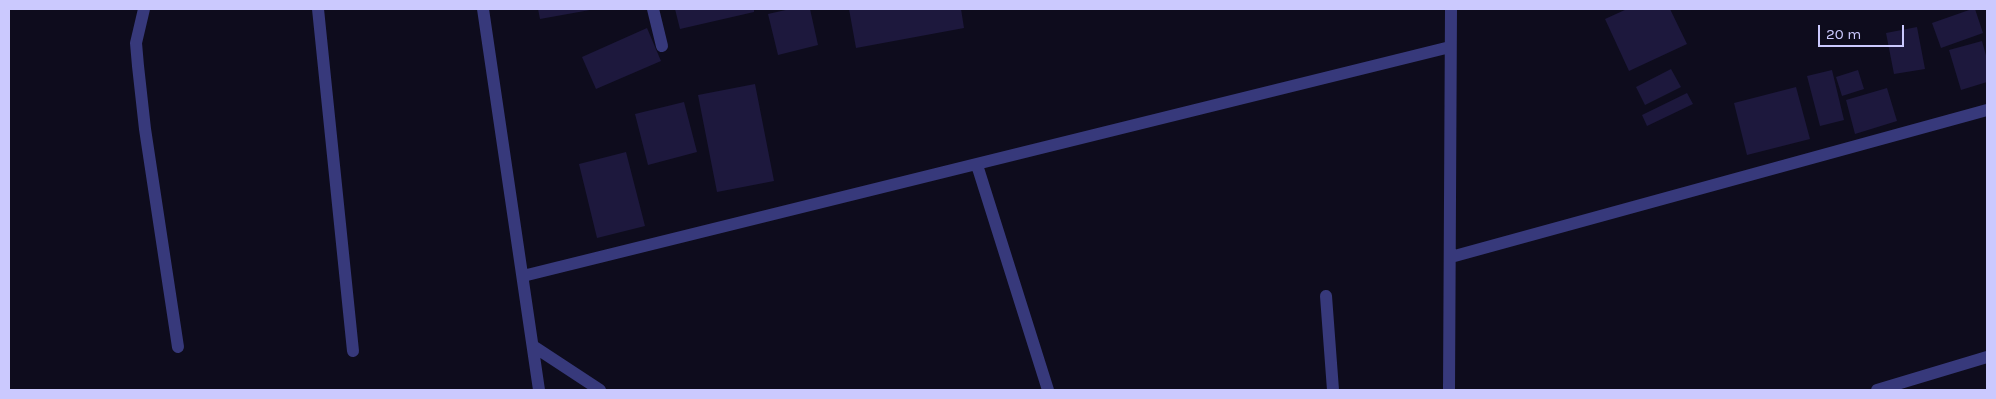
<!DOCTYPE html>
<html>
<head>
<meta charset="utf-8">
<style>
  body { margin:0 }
  #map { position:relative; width:1996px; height:399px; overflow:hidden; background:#0e0c1d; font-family:Karla,sans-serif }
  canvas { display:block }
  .frame { position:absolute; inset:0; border:10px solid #cbc9fe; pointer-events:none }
  .scale { position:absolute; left:1818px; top:25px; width:86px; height:22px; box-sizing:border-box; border:2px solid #cbc9fe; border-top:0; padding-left:6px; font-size:15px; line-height:18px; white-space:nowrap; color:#cbc9fe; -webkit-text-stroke:4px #0e0c1d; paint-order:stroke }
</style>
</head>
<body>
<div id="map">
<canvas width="1996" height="399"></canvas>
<div class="frame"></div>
<div class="scale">20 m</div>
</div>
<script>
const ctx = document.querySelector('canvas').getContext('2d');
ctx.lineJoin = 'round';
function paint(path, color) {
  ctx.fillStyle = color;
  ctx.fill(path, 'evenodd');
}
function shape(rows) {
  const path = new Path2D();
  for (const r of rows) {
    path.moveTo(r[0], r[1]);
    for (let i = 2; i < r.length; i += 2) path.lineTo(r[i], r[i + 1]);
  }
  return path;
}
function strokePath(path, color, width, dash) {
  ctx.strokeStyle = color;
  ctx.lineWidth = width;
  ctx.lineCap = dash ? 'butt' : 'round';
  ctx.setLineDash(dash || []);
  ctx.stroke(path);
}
const building = shape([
  [538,9,590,9,590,10,540,19],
  [675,9,754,9,754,12,680,29],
  [790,9,810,9,818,45,778,55,768,14],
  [849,9,961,9,964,28,856,48],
  [1627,9,1670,9,1687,44,1629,71,1605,19],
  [1972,9,1975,9,1983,33,1941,48,1932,23],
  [1917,27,1925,69,1894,74,1886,33],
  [647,28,661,61,596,89,582,57],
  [1982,41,1987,59,1987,82,1961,90,1949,50],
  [1671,69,1681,87,1645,105,1636,87],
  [1832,70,1844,120,1820,126,1807,76],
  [1858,70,1864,89,1842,96,1836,77],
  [755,84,774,181,717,192,698,95],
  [1796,87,1810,139,1747,155,1734,103],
  [1887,88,1897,121,1855,134,1846,100],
  [1687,93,1693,104,1647,126,1642,115],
  [684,102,697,152,648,165,635,114],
  [626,152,645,226,597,238,579,164]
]);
const street = shape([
  [144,9,136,43,138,66,145,129,178,347],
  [318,9,353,351],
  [483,9,539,390],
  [653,9,662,46],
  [977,165,1048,390],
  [1451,257,1987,110],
  [523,276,1450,47],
  [1326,296,1333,390],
  [533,346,600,390],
  [1449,390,1451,9],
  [1877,390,1987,357]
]);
paint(building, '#1d183d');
strokePath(street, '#37397b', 12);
</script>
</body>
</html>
